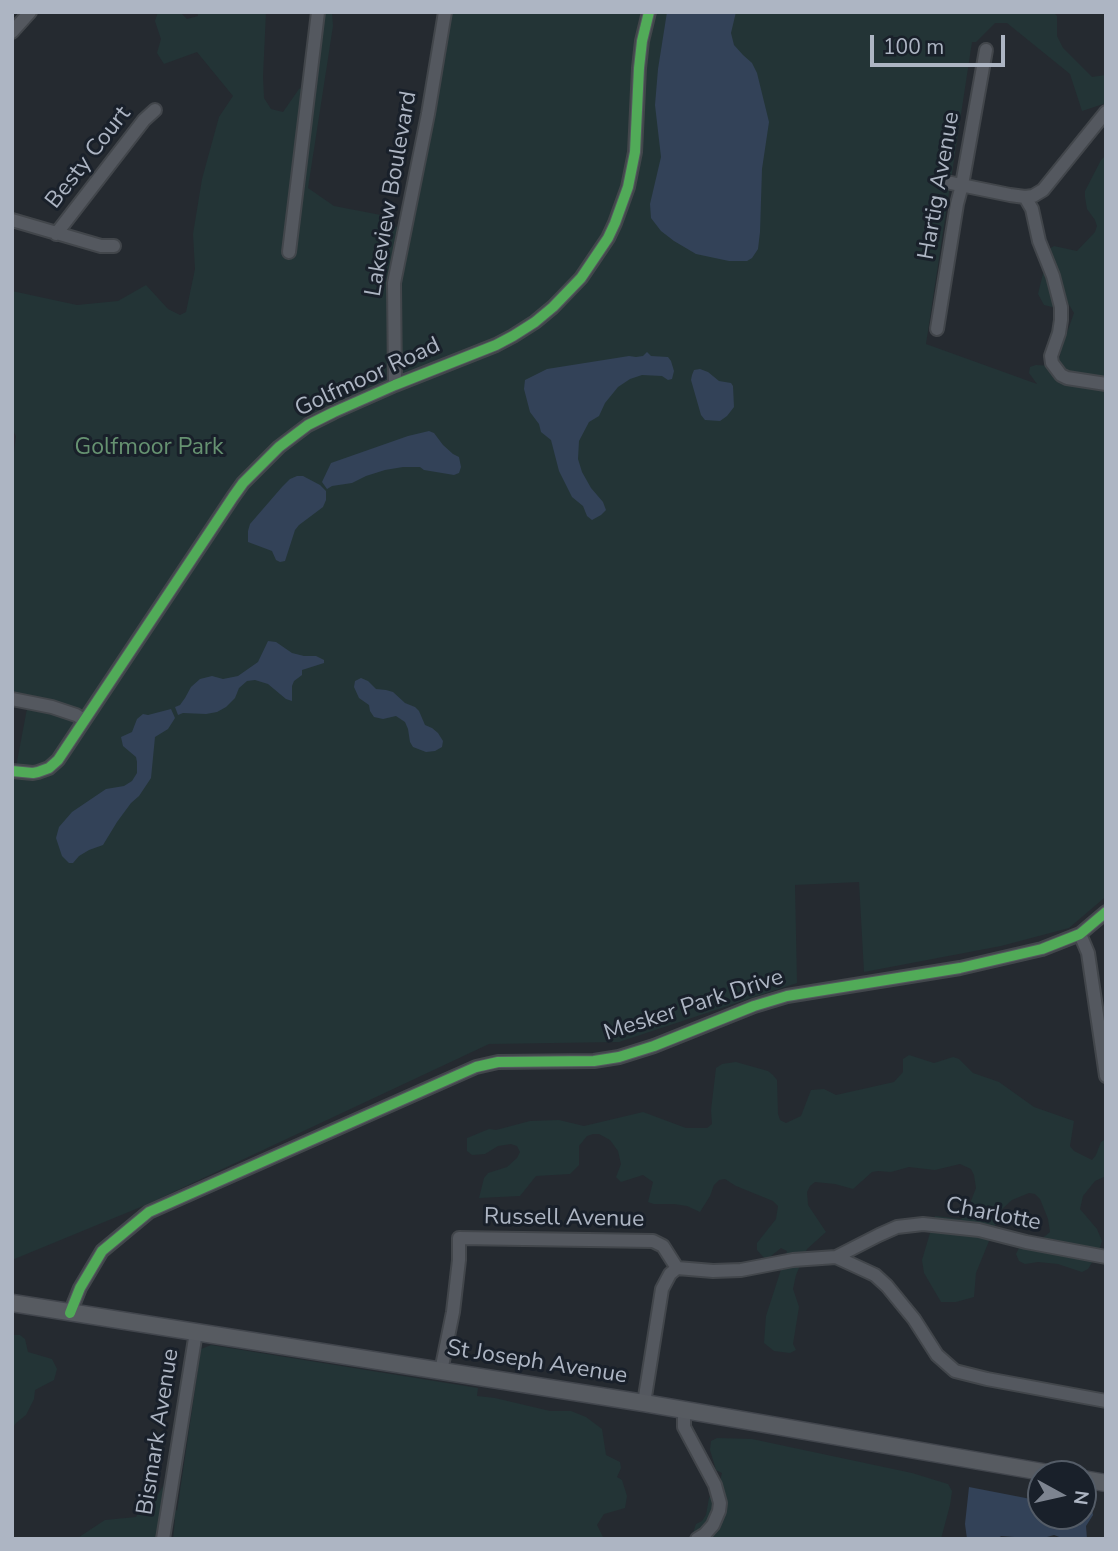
<!DOCTYPE html>
<html>
<head>
<meta charset="utf-8">
<style>
  body { margin:0 }
  #map { position:relative; width:1118px; height:1551px; overflow:hidden; background:#252a30; font-family:"Nunito Sans",sans-serif }
  canvas { display:block }
  .frame { position:absolute; inset:0; border:14px solid #adb5c3; pointer-events:none }
  .north { position:absolute; left:1027px; top:1460px; width:70px; height:70px; box-sizing:border-box; background:#19202a; border:2px solid #545c67; border-radius:50%; rotate:98deg; font-size:19px; font-weight:700; line-height:28px; text-align:center; color:#adb5c3 }
  .north::after { content:''; display:block; margin:auto; width:24px; height:32px; background:#7d8490; clip-path:polygon(50% 0,100% 100%,50% 72%,0 100%) }
  .scale { position:absolute; left:870px; top:35px; width:135px; height:32px; box-sizing:border-box; border:4px solid #adb5c3; border-top:0; padding-left:9px; font-size:21px; line-height:24px; white-space:nowrap; color:#adb5c3; -webkit-text-stroke:5px #19202a; paint-order:stroke }
</style>
</head>
<body>
<div id="map">
<canvas width="1118" height="1551"></canvas>
<div class="frame"></div>
<div class="north">N</div>
<div class="scale">100 m</div>
</div>
<script>
const ctx = document.querySelector('canvas').getContext('2d');
ctx.lineJoin = 'round';
function paint(path, color) {
  ctx.fillStyle = color;
  ctx.fill(path, 'evenodd');
}
function shape(rows) {
  const path = new Path2D();
  for (const r of rows) {
    path.moveTo(r[0], r[1]);
    for (let i = 2; i < r.length; i += 2) path.lineTo(r[i], r[i + 1]);
  }
  return path;
}
function strokePath(path, color, width, dash) {
  ctx.strokeStyle = color;
  ctx.lineWidth = width;
  ctx.lineCap = dash ? 'butt' : 'round';
  ctx.setLineDash(dash || []);
  ctx.stroke(path);
}
function drawText(font, color, halo, rows, align = 'center') {
  ctx.font = font + ' "Nunito Sans",sans-serif';
  ctx.lineWidth = 6;
  ctx.setLineDash([]);
  ctx.textBaseline = 'middle';
  ctx.strokeStyle = halo;
  ctx.fillStyle = color;
  for (const [text, x, y, turn = 0] of rows) {
    ctx.save();
    ctx.translate(x, y);
    ctx.rotate((+turn || 0) * Math.PI / 180);
    ctx.textAlign = isNaN(turn) ? turn : align;
    if (halo) ctx.strokeText(text, 0, 0);
    ctx.fillText(text, 0, 0);
    ctx.restore();
  }
}
const green = shape([
  [158,12,180,12,187,19,198,16,197,12,266,12,263,77,264,98,271,109,283,112,299,89,315,81,323,17,327,12,332,12,333,26,308,188,334,206,381,215,392,226,411,229,452,12,1053,12,1057,16,1057,36,1063,48,1092,77,1106,75,1106,103,1082,111,1070,74,1007,23,995,23,976,42,972,42,926,344,1037,384,1029,373,1030,367,1036,365,1054,366,1059,362,1061,349,1074,313,1068,303,1052,307,1044,305,1038,294,1049,249,1054,246,1077,251,1095,232,1097,226,1095,220,1087,209,1085,197,1085,191,1101,160,1106,155,1106,896,1103,899,1069,928,1001,946,864,972,859,882,795,885,797,983,619,1042,489,1044,148,1204,12,1260,12,788,29,698,12,694,12,467,16,436,12,429,12,291,77,305,118,301,146,285,168,309,180,315,186,312,195,269,193,234,202,179,219,117,233,96,197,52,164,64,157,53,161,39,155,21],
  [909,1055,934,1063,953,1057,959,1059,973,1073,999,1082,1034,1107,1074,1121,1070,1146,1074,1151,1092,1160,1096,1155,1101,1142,1106,1139,1106,1176,1095,1181,1083,1196,1080,1209,1097,1229,1102,1241,1098,1253,1088,1269,1082,1272,1058,1264,1038,1262,1025,1264,1019,1261,1016,1254,1019,1248,1024,1244,1039,1241,1050,1232,1048,1219,1040,1199,1035,1194,1029,1193,1012,1200,1002,1209,976,1273,974,1297,956,1302,941,1302,924,1273,922,1260,935,1216,961,1219,966,1214,976,1188,974,1175,971,1169,960,1164,935,1170,909,1167,891,1172,878,1171,872,1172,853,1189,835,1184,815,1182,810,1186,807,1192,808,1205,826,1232,807,1249,796,1275,793,1289,799,1307,793,1344,796,1350,790,1353,774,1351,764,1343,766,1316,787,1251,781,1248,766,1260,757,1250,757,1243,776,1219,778,1206,773,1201,736,1186,725,1179,719,1180,714,1185,710,1196,700,1212,687,1206,674,1204,654,1204,648,1202,653,1182,643,1175,621,1182,616,1177,621,1164,618,1151,610,1140,599,1134,593,1134,587,1136,579,1146,579,1165,570,1174,536,1176,520,1196,479,1198,484,1178,488,1173,507,1167,517,1158,520,1152,517,1146,511,1144,498,1146,485,1154,472,1155,467,1151,467,1138,489,1129,496,1130,530,1121,559,1120,584,1126,643,1112,686,1128,707,1128,712,1124,711,1110,716,1068,722,1064,736,1062,768,1071,773,1075,777,1080,778,1114,780,1120,786,1123,801,1116,811,1090,824,1089,836,1095,894,1082,903,1072,903,1059],
  [12,1335,20,1335,25,1339,28,1352,52,1359,57,1369,54,1380,35,1390,34,1399,26,1415,16,1423,12,1429],
  [211,1345,478,1388,477,1396,495,1398,550,1411,571,1411,586,1417,602,1429,606,1455,620,1462,621,1468,617,1477,622,1480,627,1496,625,1508,604,1514,597,1525,604,1539,173,1539,175,1519,164,1534,163,1539,76,1539,105,1520,136,1517,142,1506,156,1498,163,1486,177,1511,201,1349],
  [717,1438,752,1439,912,1473,948,1484,952,1491,950,1505,941,1539,691,1539,696,1524,702,1521,706,1515,709,1498,720,1481,722,1473,716,1470,710,1450,711,1441]
]);
const water = shape([
  [667,12,736,12,731,33,734,45,743,55,752,63,757,73,769,122,762,169,760,232,758,249,752,258,747,261,729,261,696,254,674,241,661,231,651,218,650,204,661,157,655,105,658,69],
  [647,352,651,356,668,357,671,361,674,371,672,379,668,380,662,376,642,375,630,379,618,387,605,403,599,416,589,422,579,441,578,459,582,472,591,488,603,502,606,510,601,515,592,520,587,516,583,506,572,497,559,471,551,440,541,432,539,424,530,412,524,389,525,380,547,369,629,356,636,357,643,356],
  [700,369,708,372,719,381,731,383,733,386,734,407,727,416,720,421,705,420,701,415,691,380,692,375,694,370],
  [429,431,434,433,443,445,453,454,459,457,461,467,459,473,454,475,424,470,420,467,403,467,385,470,366,476,352,483,332,486,327,489,322,482,331,463,408,436],
  [297,476,303,476,320,485,326,491,326,500,323,507,299,525,295,530,285,561,280,562,276,560,272,551,248,542,248,531,250,524,282,487,290,479],
  [268,641,276,642,292,653,304,656,316,656,324,660,324,663,302,670,302,675,294,681,292,686,292,701,286,699,268,684,255,680,247,681,239,688,235,698,226,707,217,712,206,714,183,713,178,715,175,707,180,705,185,698,191,687,200,679,212,676,223,679,238,676,258,662],
  [361,678,368,681,376,689,386,690,393,692,405,703,415,707,419,711,425,725,432,728,438,733,443,741,442,747,435,751,426,752,413,747,410,742,408,729,405,722,396,716,383,719,374,717,370,711,369,705,359,698,354,687,355,681],
  [171,709,175,718,168,729,155,737,151,778,139,796,131,803,117,822,103,845,89,850,79,856,73,863,69,863,62,856,56,838,59,827,72,812,106,789,124,786,132,781,137,773,137,762,136,757,123,746,121,737,132,732,137,719,143,714,148,715],
  [969,1487,1041,1501,1041,1516,1083,1516,1083,1507,1089,1508,1092,1510,1093,1515,1086,1526,1087,1539,1065,1539,1054,1535,1040,1539,1001,1536,997,1539,967,1539,965,1524]
]);
const minor = shape([
  [12,32,30,12],
  [951,183,1010,195,1025,197,1033,196,1043,190,1106,112],
  [1025,197,1032,209,1039,241,1053,276,1061,307,1061,320,1059,333,1051,356,1052,363,1061,375,1067,378,1106,384],
  [12,220,101,246,114,246],
  [56,234,144,120,155,110],
  [289,252,318,12],
  [937,329,957,204,962,185,986,50],
  [395,385,394,283,428,114,445,12],
  [12,699,52,707,76,715,84,720],
  [12,771,33,773,38,772,49,768,58,760,233,497,243,483,279,447,308,425,334,412,395,385,496,345,513,336,535,322,553,307,581,278,608,238,615,223,628,187,635,152,639,68,642,41,649,12],
  [1080,934,1088,953,1106,1076],
  [836,1257,879,1235,897,1227,923,1224,979,1230,1026,1242,1106,1257],
  [677,1268,713,1271,741,1270,793,1260,836,1257,875,1275,887,1286,914,1319,937,1355,955,1371,987,1379,1106,1401],
  [70,1313,80,1288,102,1251,149,1212,476,1067,498,1062,594,1061,619,1057,654,1046,754,1006,787,996,960,968,1042,949,1080,934,1106,912],
  [441,1371,453,1312,459,1260,459,1238,653,1241,663,1246,677,1268],
  [644,1403,662,1289,670,1274,677,1268],
  [684,1410,684,1427,715,1485,720,1503,719,1511,713,1525,705,1534,697,1539],
  [163,1539,196,1332]
]);
const major = shape([
  [12,1303,644,1403,1054,1474],
  [1083,1479,1106,1483]
]);
const cycleway = shape([
  [12,771,33,773,38,772,49,768,58,760,233,497,243,483,279,447,308,425,334,412,395,385,496,345,513,336,535,322,553,307,581,278,608,238,615,223,628,187,635,152,639,68,642,41,649,12],
  [70,1313,80,1288,102,1251,149,1212,476,1067,498,1062,594,1061,619,1057,654,1046,754,1006,787,996,960,968,1042,949,1080,934,1106,912]
]);
const streetNames = [
  ["Besty Court",89,158,-52],
  ["Hartig Avenue",940,186,-80],
  ["Lakeview Boulevard",392,194,-80],
  ["Golfmoor Road",368,378,-25],
  ["Mesker Park Drive",694,1006,-18],
  ["Charlotte",993,1215,11],
  ["Russell Avenue",564,1219,1],
  ["St Joseph Avenue",537,1363,9],
  ["Bismark Avenue",159,1432,-81]
];
const parkNames = [
  ["Golfmoor Park",149,448]
];
paint(green, '#233436');
paint(water, '#334258');
strokePath(minor, '#42464b', 16);
strokePath(major, '#42464d', 19);
strokePath(minor, '#54585f', 12);
strokePath(major, '#575b61', 16);
strokePath(cycleway, '#51ab58', 10);
drawText('23px', '#adb5c3', '#19202a', streetNames);
drawText('23px', '#669271', '#19202a', parkNames);
</script>
</body>
</html>
